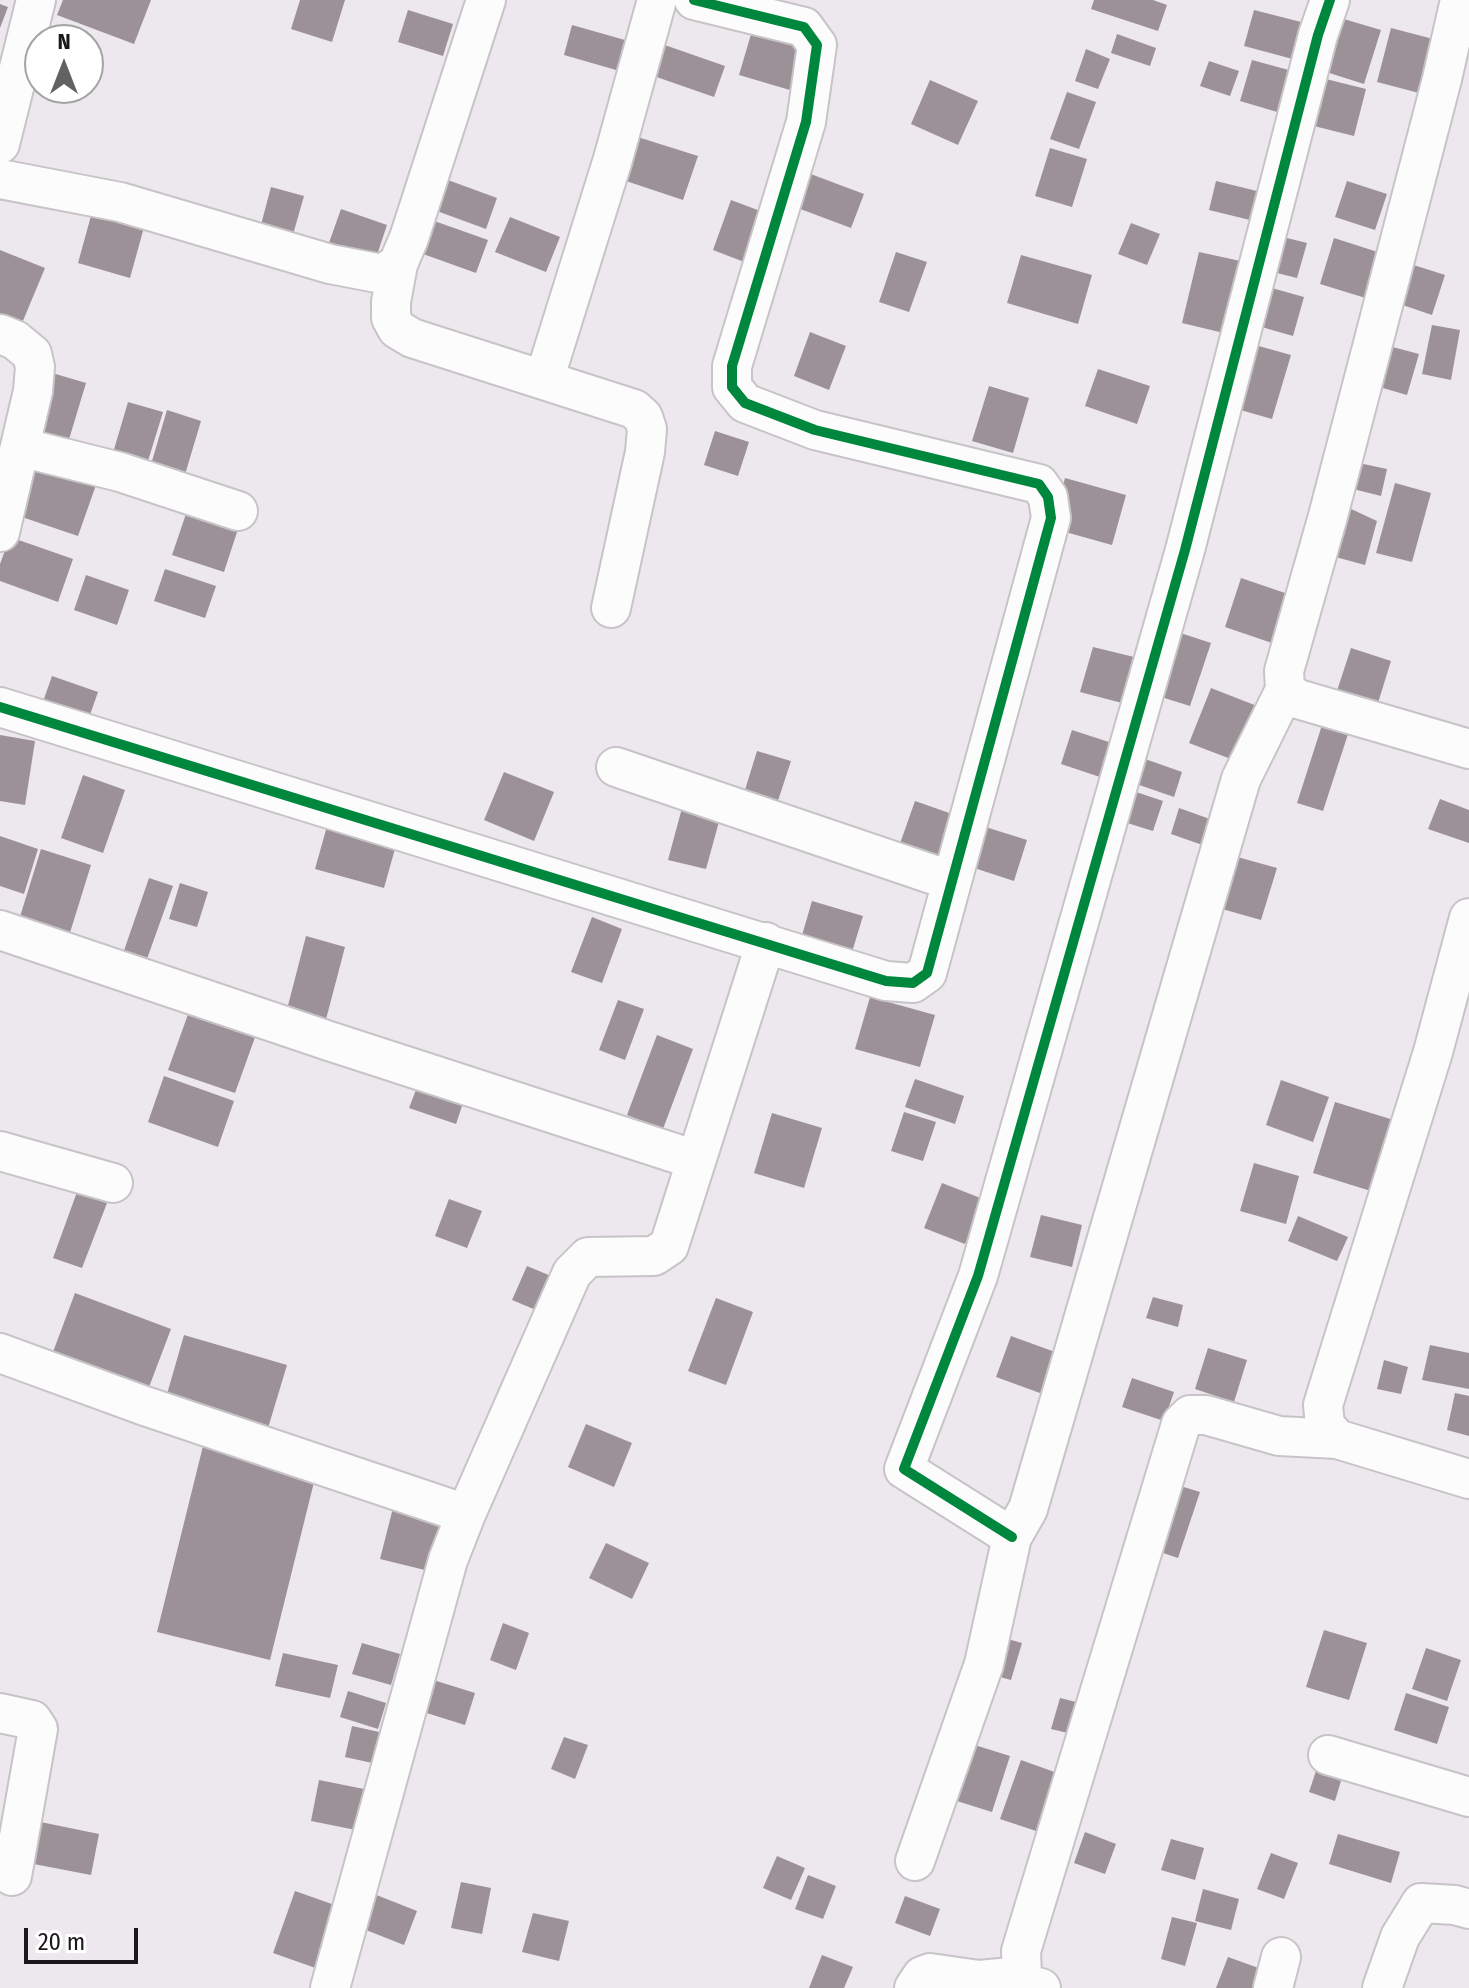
<!DOCTYPE html>
<html>
<head>
<meta charset="utf-8">
<style>
  body { margin:0 }
  #map { position:relative; width:1469px; height:1988px; overflow:hidden; background:#ede8ed; font-family:"Fira Sans Condensed",sans-serif }
  canvas { display:block }
  .north { position:absolute; left:24px; top:24px; width:80px; height:80px; box-sizing:border-box; background:#fff; border:2px solid #a4a3a4; border-radius:50%; rotate:0deg; font-size:22px; font-weight:700; line-height:32px; text-align:center; color:#1b181b }
  .north::after { content:''; display:block; margin:auto; width:28px; height:36px; background:#646164; clip-path:polygon(50% 0,100% 100%,50% 72%,0 100%) }
  .scale { position:absolute; left:24px; top:1928px; width:114px; height:36px; box-sizing:border-box; border:4px solid #1b181b; border-top:0; padding-left:10px; font-size:24px; line-height:28px; white-space:nowrap; color:#1b181b; -webkit-text-stroke:6px #fff; paint-order:stroke }
</style>
</head>
<body>
<div id="map">
<canvas width="1469" height="1988"></canvas>
<div class="north">N</div>
<div class="scale">20 m</div>
</div>
<script>
const ctx = document.querySelector('canvas').getContext('2d');
ctx.lineJoin = 'round';
function paint(path, color) {
  ctx.fillStyle = color;
  ctx.fill(path, 'evenodd');
}
function shape(rows) {
  const path = new Path2D();
  for (const r of rows) {
    path.moveTo(r[0], r[1]);
    for (let i = 2; i < r.length; i += 2) path.lineTo(r[i], r[i + 1]);
  }
  return path;
}
function strokePath(path, color, width, dash) {
  ctx.strokeStyle = color;
  ctx.lineWidth = width;
  ctx.lineCap = dash ? 'butt' : 'round';
  ctx.setLineDash(dash || []);
  ctx.stroke(path);
}
const building = shape([
  [63,0,151,0,134,44,57,15],
  [300,0,345,0,332,42,291,29],
  [1094,0,1153,0,1167,5,1158,31,1091,9],
  [0,4,8,7,0,28],
  [408,10,453,24,443,56,398,42],
  [1254,10,1309,24,1300,61,1244,46],
  [1337,17,1381,30,1364,84,1320,70],
  [754,24,816,42,800,93,739,75],
  [572,25,639,44,630,74,564,55],
  [1391,28,1437,40,1423,94,1377,82],
  [1117,34,1156,48,1150,66,1111,53],
  [659,43,725,66,714,97,648,74],
  [1086,49,1110,59,1098,89,1075,81],
  [1252,60,1296,72,1284,114,1240,101],
  [1209,61,1239,71,1230,96,1200,86],
  [1314,76,1366,89,1354,136,1302,123],
  [930,80,978,101,958,145,911,124],
  [1067,92,1096,102,1079,149,1050,139],
  [625,133,698,156,683,200,611,176],
  [1050,148,1087,159,1072,207,1035,196],
  [808,173,864,194,851,228,795,207],
  [437,176,497,198,486,229,426,207],
  [1216,181,1265,193,1258,222,1209,210],
  [1347,181,1387,194,1375,230,1335,217],
  [271,187,304,196,290,245,258,236],
  [731,200,771,215,752,265,713,250],
  [94,205,146,220,130,278,78,263],
  [341,209,387,225,372,270,325,254],
  [423,217,488,240,476,273,412,250],
  [510,217,560,237,546,272,495,252],
  [1131,223,1160,234,1147,265,1118,254],
  [1275,235,1307,243,1297,278,1265,270],
  [1334,238,1387,255,1372,300,1320,284],
  [0,250,45,268,20,328,0,320],
  [896,252,927,262,909,312,879,302],
  [1199,252,1245,262,1228,334,1182,323],
  [1021,255,1092,275,1078,324,1007,303],
  [1398,260,1445,275,1432,315,1385,299],
  [1261,285,1304,297,1293,336,1251,324],
  [1432,325,1460,330,1451,380,1422,374],
  [810,332,846,346,829,390,794,376],
  [1374,342,1419,354,1407,395,1362,382],
  [1248,343,1291,355,1272,419,1230,407],
  [1098,369,1150,386,1137,424,1085,406],
  [49,372,86,383,67,446,30,435],
  [989,386,1029,398,1013,453,972,441],
  [128,402,163,412,144,474,110,463],
  [167,410,201,421,181,488,147,478],
  [715,431,749,442,738,476,704,465],
  [31,463,96,485,78,536,13,514],
  [1359,463,1387,469,1381,496,1353,489],
  [1065,478,1126,495,1112,545,1051,528],
  [1395,483,1431,493,1412,562,1376,553],
  [1349,508,1377,521,1365,565,1332,556],
  [187,511,238,529,224,572,172,555],
  [10,537,73,559,58,602,0,581,0,564],
  [165,569,216,586,205,618,154,601],
  [86,575,129,590,117,625,74,610],
  [1241,578,1288,594,1272,643,1225,627],
  [1165,628,1211,643,1190,706,1145,692],
  [1093,647,1134,657,1122,703,1080,692],
  [1351,648,1391,661,1373,719,1332,706],
  [52,676,98,692,85,729,39,713],
  [1211,688,1257,706,1236,761,1189,743],
  [1323,722,1349,731,1323,811,1297,803],
  [1072,730,1115,744,1103,778,1061,764],
  [0,735,35,741,25,805,0,801],
  [757,751,791,761,774,813,741,803],
  [1131,754,1182,772,1174,797,1122,779],
  [504,772,554,792,534,841,484,820],
  [83,775,125,790,103,853,61,838],
  [1121,787,1163,801,1153,831,1111,818],
  [1440,799,1469,810,1469,843,1428,829],
  [915,801,958,816,940,867,897,852],
  [682,808,720,818,706,869,668,860],
  [1179,808,1221,823,1211,848,1171,834],
  [331,812,400,831,384,888,315,869],
  [976,824,1027,840,1014,881,962,864],
  [0,836,38,849,24,894,0,886],
  [41,849,91,865,68,939,18,923],
  [1223,853,1277,868,1261,920,1208,905],
  [149,878,173,886,142,973,119,965],
  [180,883,208,892,197,927,169,919],
  [812,901,863,916,848,965,798,949],
  [592,917,622,929,602,983,571,972],
  [306,936,345,947,324,1027,285,1017],
  [870,997,935,1015,920,1067,855,1049],
  [618,1000,644,1009,625,1060,599,1050],
  [191,1006,258,1029,235,1093,168,1070],
  [657,1035,693,1049,663,1129,627,1115],
  [164,1076,234,1101,218,1147,148,1122],
  [915,1079,964,1096,955,1124,905,1107],
  [1281,1080,1329,1097,1313,1142,1266,1125],
  [419,1082,465,1097,456,1124,409,1108],
  [1335,1102,1397,1121,1374,1192,1313,1173],
  [904,1112,936,1122,923,1161,891,1151],
  [772,1113,822,1128,804,1188,754,1173],
  [1254,1163,1299,1176,1286,1224,1240,1211],
  [942,1183,983,1199,965,1244,924,1228],
  [77,1192,107,1203,82,1268,53,1258],
  [449,1199,482,1211,467,1248,435,1236],
  [1041,1215,1082,1225,1072,1267,1030,1257],
  [1298,1216,1348,1237,1337,1261,1288,1241],
  [527,1266,551,1276,536,1310,512,1300],
  [75,1293,171,1329,146,1395,50,1360],
  [1153,1297,1183,1305,1178,1327,1146,1318],
  [716,1298,753,1312,726,1385,688,1371],
  [184,1335,287,1365,265,1438,163,1408],
  [1011,1336,1066,1356,1051,1397,996,1377],
  [1430,1345,1469,1353,1469,1389,1422,1380],
  [1208,1348,1247,1360,1234,1402,1195,1389],
  [1384,1360,1408,1367,1401,1394,1377,1389],
  [1132,1378,1174,1392,1164,1421,1122,1407],
  [1455,1393,1469,1396,1469,1436,1447,1430],
  [586,1424,632,1443,614,1487,568,1467],
  [203,1446,316,1474,270,1660,157,1632],
  [1164,1481,1200,1492,1178,1558,1142,1546],
  [394,1504,450,1517,437,1573,380,1559],
  [606,1543,649,1563,632,1599,589,1578],
  [503,1623,529,1633,516,1670,490,1660],
  [1324,1630,1367,1643,1349,1700,1306,1687],
  [993,1635,1022,1643,1011,1680,982,1672],
  [362,1643,400,1654,391,1685,352,1674],
  [1426,1648,1461,1660,1447,1701,1412,1689],
  [283,1653,338,1665,330,1698,275,1686],
  [427,1678,475,1693,465,1725,417,1710],
  [348,1691,386,1703,378,1729,340,1717],
  [1406,1693,1449,1707,1437,1744,1394,1730],
  [1060,1698,1084,1704,1076,1735,1051,1729],
  [352,1726,393,1735,386,1766,345,1757],
  [564,1737,588,1745,575,1779,551,1769],
  [962,1741,1010,1756,992,1812,944,1797],
  [1321,1756,1346,1764,1335,1801,1309,1792],
  [1021,1760,1060,1774,1039,1832,1000,1819],
  [319,1780,374,1791,366,1832,311,1821],
  [26,1819,99,1834,91,1875,18,1861],
  [1085,1832,1116,1844,1105,1874,1074,1863],
  [1338,1834,1400,1852,1391,1883,1329,1864],
  [1171,1839,1204,1848,1195,1880,1161,1870],
  [1271,1853,1298,1863,1284,1899,1257,1889],
  [777,1856,805,1868,791,1900,763,1888],
  [808,1875,836,1886,823,1919,795,1909],
  [461,1882,491,1888,482,1934,451,1928],
  [1203,1889,1239,1899,1231,1930,1195,1921],
  [295,1891,346,1909,324,1971,273,1953],
  [374,1894,417,1911,404,1945,361,1928],
  [905,1896,940,1909,930,1936,895,1923],
  [533,1913,569,1921,559,1961,522,1952],
  [1172,1917,1197,1923,1185,1966,1161,1959],
  [822,1955,853,1967,844,1988,809,1988],
  [1228,1957,1264,1970,1257,1988,1216,1988]
]);
const minor = shape([
  [1460,0,1442,79,1328,516,1284,671,1285,690,1298,699,1469,749],
  [0,144,36,0],
  [0,179,120,202,330,264,382,274,398,264,409,238,486,0],
  [398,264,391,302,391,318,397,329,412,338,634,409,643,417,647,429,645,452,611,608],
  [0,334,15,340,32,354,35,367,33,391,0,532],
  [544,380,613,159,657,0],
  [20,447,120,472,238,511],
  [0,707,886,981,913,983,927,973,1051,518,1048,497,1039,484,815,430,745,403,732,387,732,366,806,122,817,45,804,27,694,0],
  [616,767,952,881],
  [1469,918,1433,1052,1323,1405,1325,1425,1337,1439,1469,1479],
  [0,930,329,1041,696,1160],
  [0,1151,113,1183],
  [0,1353,142,1405,466,1514],
  [1012,1537,904,1469,978,1276,1185,550,1318,35,1330,0],
  [0,1713,32,1720,38,1729,12,1876],
  [1328,1755,1469,1797],
  [915,1861,984,1664,1012,1537,1028,1509,1241,779,1285,690],
  [330,1988,448,1560,466,1514,572,1273,588,1257,654,1256,669,1246,766,942],
  [914,1988,922,1976,930,1973,979,1980,1022,1976],
  [1041,1988,1029,1985,1022,1976,1021,1951,1181,1424,1190,1415,1206,1415,1279,1436,1337,1439],
  [1273,1988,1281,1957],
  [1382,1988,1400,1937,1421,1903,1455,1905,1469,1909]
]);
const cycleway = shape([
  [0,707,886,981,913,983,927,973,1051,518,1048,497,1039,484,815,430,745,403,732,387,732,366,806,122,817,45,804,27,694,0],
  [1012,1537,904,1469,978,1276,1185,550,1318,35,1330,0]
]);
paint(building, '#9d9198');
strokePath(minor, '#c7c4c7', 42);
strokePath(minor, '#fcfcfc', 38);
strokePath(cycleway, '#00873e', 10);
</script>
</body>
</html>
